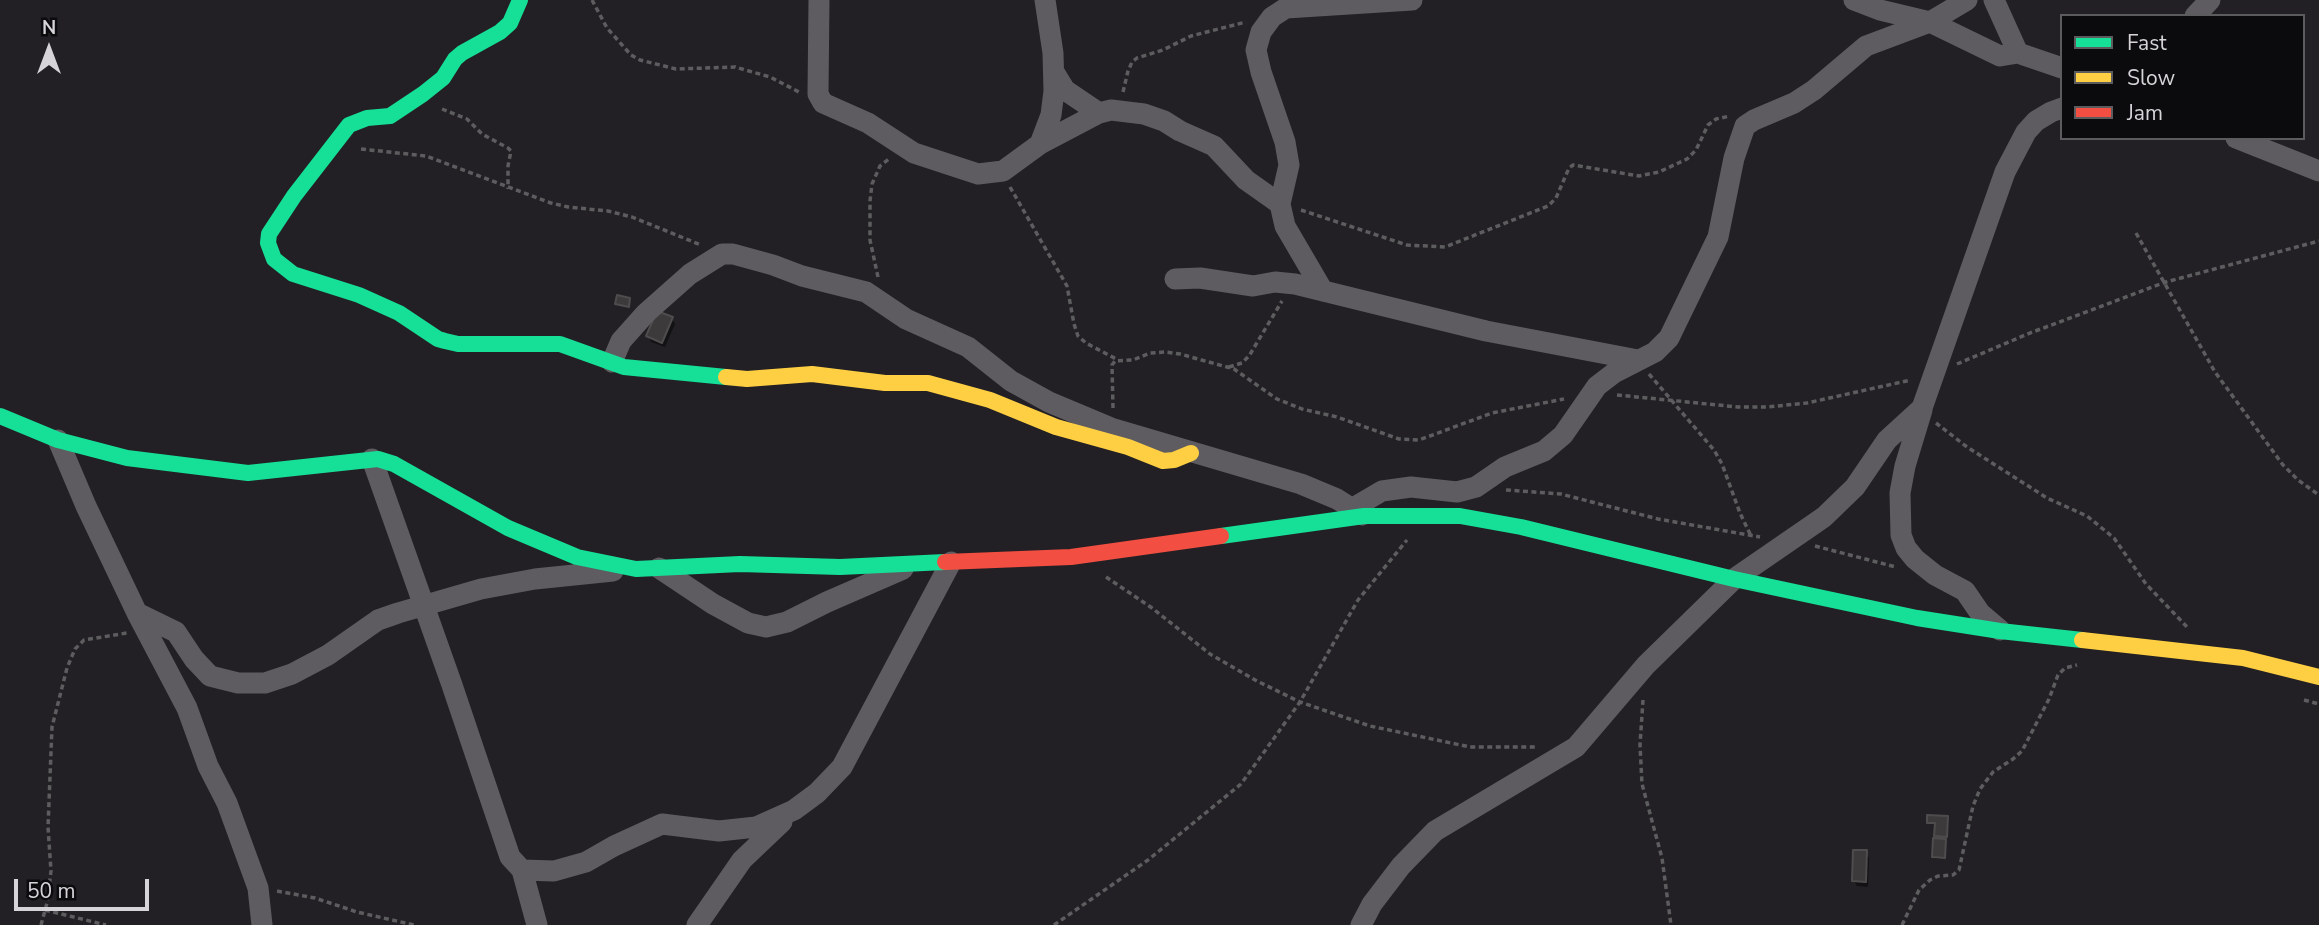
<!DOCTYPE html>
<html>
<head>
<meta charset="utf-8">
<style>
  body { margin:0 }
  #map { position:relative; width:2319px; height:925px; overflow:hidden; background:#222024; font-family:"Nunito Sans",sans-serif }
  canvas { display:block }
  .legend { position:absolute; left:2060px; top:14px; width:245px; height:126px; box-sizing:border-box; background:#0b0a0c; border:2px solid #5c5b5e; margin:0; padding:9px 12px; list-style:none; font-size:21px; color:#d6d4d9 }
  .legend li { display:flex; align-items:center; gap:14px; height:35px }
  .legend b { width:35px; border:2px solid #5c5b5e }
  .north { position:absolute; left:14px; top:14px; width:70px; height:70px; -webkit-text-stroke:5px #0b0a0c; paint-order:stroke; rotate:0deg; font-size:19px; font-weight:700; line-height:28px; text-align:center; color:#d6d4d9 }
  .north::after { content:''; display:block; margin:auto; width:24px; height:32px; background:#d6d4d9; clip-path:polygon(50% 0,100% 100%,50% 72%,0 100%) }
  .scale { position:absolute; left:14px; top:879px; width:135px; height:32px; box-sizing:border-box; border:4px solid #d6d4d9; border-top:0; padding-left:9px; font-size:21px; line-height:24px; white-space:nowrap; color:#d6d4d9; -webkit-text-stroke:5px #0b0a0c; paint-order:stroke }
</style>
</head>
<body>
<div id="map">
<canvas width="2319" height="925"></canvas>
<ul class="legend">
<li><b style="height:9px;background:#16e098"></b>Fast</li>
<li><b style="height:9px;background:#ffcf43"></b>Slow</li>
<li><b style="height:9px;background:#f24e42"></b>Jam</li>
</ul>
<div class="north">N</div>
<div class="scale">50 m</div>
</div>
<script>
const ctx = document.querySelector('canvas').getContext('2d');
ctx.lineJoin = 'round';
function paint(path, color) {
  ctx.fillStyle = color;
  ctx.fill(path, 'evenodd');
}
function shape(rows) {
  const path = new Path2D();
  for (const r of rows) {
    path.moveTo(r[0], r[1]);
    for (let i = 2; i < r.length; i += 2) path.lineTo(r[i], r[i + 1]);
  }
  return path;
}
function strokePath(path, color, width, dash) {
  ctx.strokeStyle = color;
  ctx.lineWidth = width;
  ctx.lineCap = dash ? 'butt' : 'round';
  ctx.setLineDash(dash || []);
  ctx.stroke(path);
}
const shadow = shape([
  [672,319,675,324,665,347,651,342,648,336],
  [1947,818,1947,838,1943,838,1946,843,1945,859,1935,859,1939,840,1936,836,1936,825,1929,823],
  [1866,852,1869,858,1868,887,1857,886,1854,881]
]);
const building = shape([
  [617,295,630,298,629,307,615,304,617,295],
  [657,311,673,317,662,343,646,336,657,311],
  [1927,815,1948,816,1947,837,1934,836,1935,823,1927,823,1927,815],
  [1933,838,1946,839,1945,858,1932,857,1933,838],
  [1853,850,1867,850,1866,882,1852,881,1853,850]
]);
const path = shape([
  [592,0,607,28,631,55,640,60,676,69,735,67,770,77,799,92],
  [1123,92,1128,71,1132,62,1137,58,1163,50,1191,36,1246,22],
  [442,109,467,119,482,134,508,148,511,151,508,166,508,189],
  [361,149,426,156,551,203,568,207,608,211,632,217,701,245],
  [1010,187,1067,286,1074,324,1078,336,1086,343,1118,360],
  [1301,210,1407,245,1445,247,1548,206,1556,198,1569,168,1573,165,1639,176,1659,172,1687,159,1696,150,1708,125,1716,119,1730,116],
  [2136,233,2215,372,2283,465,2298,480,2319,495],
  [878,277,870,240,870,201,872,184,880,166,889,159],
  [1957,364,2030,333,2166,282,2319,241],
  [1229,367,1242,363,1249,356,1282,301],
  [1649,374,1714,450,1722,464,1740,513,1751,536],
  [1617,395,1738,407,1767,407,1807,403,1911,380],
  [1113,408,1112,365,1115,361,1133,360,1150,353,1165,352,1180,354,1234,369,1277,399,1302,409,1337,417,1399,439,1419,440,1492,413,1564,399],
  [1936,423,1967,447,2047,498,2087,516,2114,538,2146,584,2189,629],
  [1506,490,1561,494,1658,519,1760,537],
  [1815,546,1896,567],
  [1106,577,1152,608,1210,654,1257,681,1300,702,1370,726,1470,747,1538,747],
  [1643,700,1640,745,1642,784,1662,858,1671,925],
  [2304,700,2319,704],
  [277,891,315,898,357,912,414,925],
  [45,910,106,925],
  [41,925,47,903,51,871,48,827,52,727,67,668,75,649,84,640,127,633],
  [1054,925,1148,860,1241,784,1300,702,1358,600,1407,540],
  [1902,925,1919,890,1930,880,1938,876,1953,875,1959,870,1973,806,1980,789,1993,772,2013,759,2022,751,2049,699,2058,675,2065,668,2077,665]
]);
const street = shape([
  [819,0,818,94,823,103,868,123,914,153,978,174,1003,171,1040,144,1051,115,1054,91,1053,53,1045,0],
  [1854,0,1880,10,1930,22,2000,56,2018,53],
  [1994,0,2018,53,2062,68],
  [2195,16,2210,0],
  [1054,72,1065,90,1099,113],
  [2236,138,2319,171],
  [1040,144,1099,113,1111,110,1144,114,1164,121,1180,131,1214,146,1246,180,1280,204],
  [1175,279,1200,278,1253,286,1275,282,1295,284,1486,331,1638,360],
  [1323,291,1285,226,1280,204,1289,165,1285,142,1261,72,1256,50,1261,32,1272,17,1286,8,1412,0],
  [612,362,621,341,646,313,690,274,722,254,733,254,773,265,802,276,866,292,906,319,968,347,1011,381,1049,402,1111,428,1301,484,1337,499,1362,515],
  [1922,410,1905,466,1900,493,1901,535,1906,548,1915,559,1935,575,1965,591,1980,613,2000,630],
  [58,440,86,506,137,613,187,708,208,766,227,803,258,888,262,925],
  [372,459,452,685,510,857,522,870,537,925],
  [1353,508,1382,491,1411,487,1457,492,1476,487,1505,467,1544,451,1563,435,1597,386,1614,373,1655,352,1669,338,1718,237,1734,158,1745,126,1754,120,1794,103,1814,90,1866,46,1930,22,1967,0],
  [659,568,713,604,748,623,766,627,787,622,827,602,903,569],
  [137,613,176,632,194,659,210,676,238,683,265,683,292,674,328,655,378,620,398,613,481,589,535,579,613,571],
  [522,870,554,871,586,862,614,846,662,824,719,831,756,827,794,810,817,793,842,767,951,562],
  [697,925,742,860,782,822],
  [1361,925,1372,904,1401,866,1435,831,1576,747,1646,665,1734,579,1824,517,1855,487,1887,440,1922,408,2005,172,2026,132,2036,121,2051,112,2062,108]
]);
const fast = shape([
  [520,0,510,23,500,32,462,53,455,59,443,78,423,94,390,116,367,118,349,125,294,196,269,234,268,243,274,259,293,274,359,295,399,313,438,339,445,341,458,344,560,344,624,367,726,377],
  [0,416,58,440,127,458,248,473,378,459,394,464,508,528,577,557,636,569,740,564,840,567,945,562],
  [1221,536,1364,516,1460,516,1521,527,1734,579,1917,618,2000,631,2082,640]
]);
const slow = shape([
  [726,377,747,379,812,374,885,383,928,383,990,400,1056,427,1128,447,1163,461,1174,460,1191,453],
  [2082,640,2243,658,2319,677]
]);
const jam = shape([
  [945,562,1071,557,1221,536]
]);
paint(shadow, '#0007');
paint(building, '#3d3a3b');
strokePath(building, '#4f4c4d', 2);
strokePath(path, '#5d5c5e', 3.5, [5, 3.5]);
strokePath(street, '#5e5c60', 21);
strokePath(fast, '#16e098', 16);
strokePath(slow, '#ffcf43', 16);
strokePath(jam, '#f24e42', 16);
</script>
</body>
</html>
